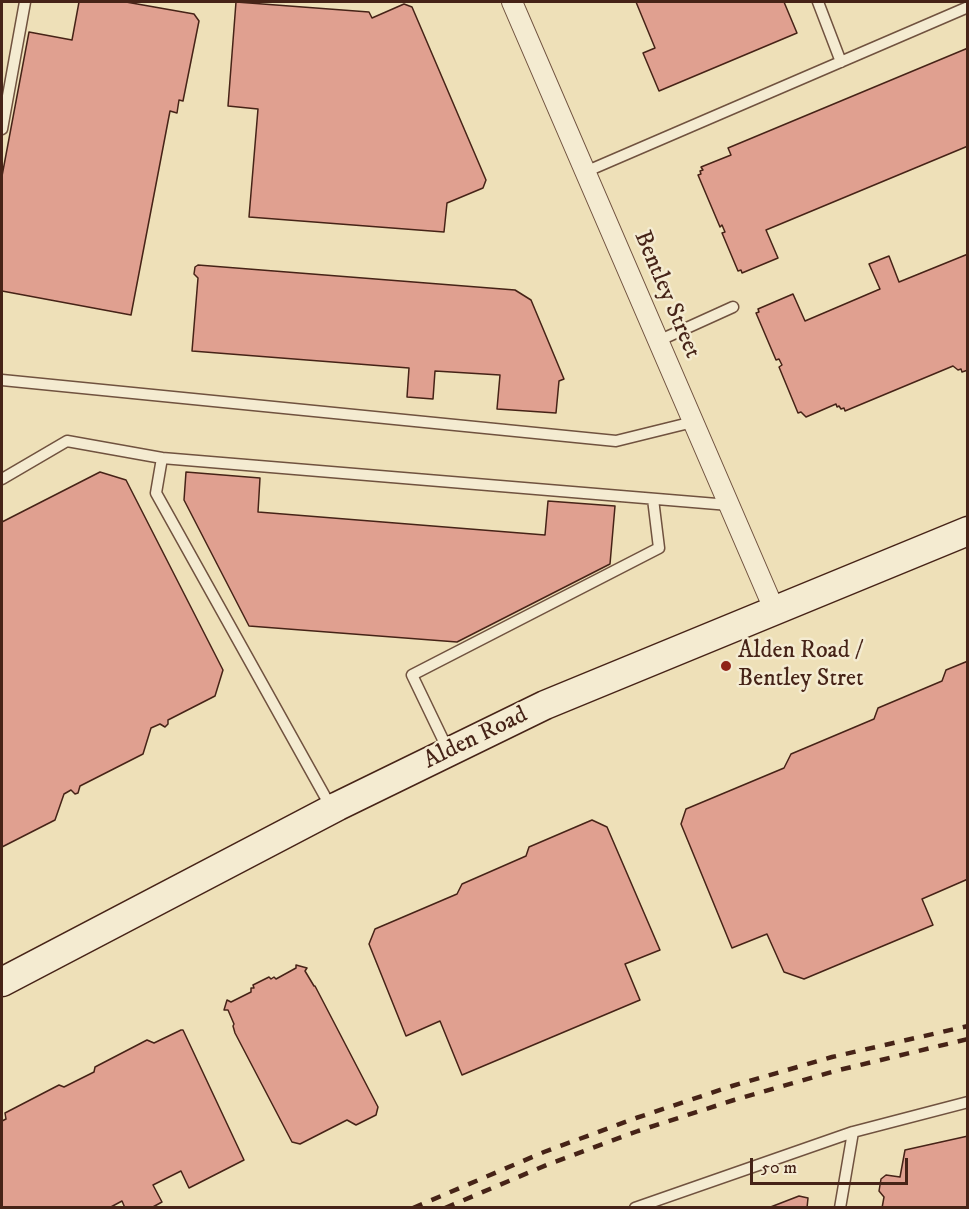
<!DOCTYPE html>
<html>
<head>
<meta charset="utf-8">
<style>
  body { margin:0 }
  #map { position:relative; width:969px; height:1209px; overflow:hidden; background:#eee0b8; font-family:"IM FELL DW Pica",serif }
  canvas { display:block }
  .frame { position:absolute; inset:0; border:3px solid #462317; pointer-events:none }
  .scale { position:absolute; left:750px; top:1158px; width:158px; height:27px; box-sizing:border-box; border:3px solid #462317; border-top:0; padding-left:8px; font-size:18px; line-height:21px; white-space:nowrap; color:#462317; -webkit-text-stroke:4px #f4ebd1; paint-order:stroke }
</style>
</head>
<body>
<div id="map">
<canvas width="969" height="1209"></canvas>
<div class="frame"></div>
<div class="scale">50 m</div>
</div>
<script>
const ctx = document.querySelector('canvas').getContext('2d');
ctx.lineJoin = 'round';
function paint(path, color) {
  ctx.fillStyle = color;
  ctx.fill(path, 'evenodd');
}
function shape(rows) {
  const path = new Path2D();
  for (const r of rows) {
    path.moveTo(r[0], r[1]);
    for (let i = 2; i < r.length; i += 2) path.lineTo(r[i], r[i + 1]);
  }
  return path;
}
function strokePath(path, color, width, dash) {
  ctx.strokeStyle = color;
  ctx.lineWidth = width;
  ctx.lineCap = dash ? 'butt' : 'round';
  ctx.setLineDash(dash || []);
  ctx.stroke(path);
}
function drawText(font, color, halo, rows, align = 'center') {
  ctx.font = font + ' "IM FELL DW Pica",serif';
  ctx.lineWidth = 5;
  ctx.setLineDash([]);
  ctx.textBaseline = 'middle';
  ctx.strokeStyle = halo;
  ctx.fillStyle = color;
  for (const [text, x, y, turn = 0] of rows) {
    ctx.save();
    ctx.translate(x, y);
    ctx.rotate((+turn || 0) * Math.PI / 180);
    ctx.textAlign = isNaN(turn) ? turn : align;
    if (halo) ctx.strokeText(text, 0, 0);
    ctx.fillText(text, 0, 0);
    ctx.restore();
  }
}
const building = shape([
  [79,2,126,2,194,14,199,21,183,101,179,100,177,113,170,111,131,315,2,291,2,176,29,32,72,40,79,2],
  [236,2,369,12,372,18,404,4,412,7,486,180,483,188,447,203,444,232,249,217,258,109,228,106,236,2],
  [636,2,784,2,797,33,659,91,643,53,655,48,636,2],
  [968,48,968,146,766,230,778,258,742,273,741,270,738,271,722,233,725,232,722,225,720,227,698,175,701,174,700,171,703,170,701,167,731,155,728,148,968,48],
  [968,254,968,370,962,372,961,369,958,370,953,366,845,411,844,408,841,409,839,406,837,407,836,404,806,417,801,412,798,413,779,367,782,365,779,359,776,360,756,313,759,312,758,309,793,294,805,321,880,289,869,264,889,256,899,282,968,254],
  [198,265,515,290,531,300,564,379,559,381,556,413,497,409,500,375,435,371,433,399,407,397,409,368,192,351,198,278,194,274,195,267,198,265],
  [100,472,126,480,223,670,215,696,168,720,168,724,165,727,160,724,151,728,143,754,80,786,78,793,75,794,71,790,64,794,55,820,2,847,2,522,100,472],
  [186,472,260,478,258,512,545,535,548,501,615,506,610,564,457,642,249,626,184,500,186,472],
  [968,661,968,879,922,899,933,925,804,979,784,972,767,934,732,948,681,824,686,809,784,768,791,754,874,719,878,708,942,681,946,670,968,661],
  [592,820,607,827,660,950,625,964,640,1000,462,1075,440,1021,406,1036,369,944,375,929,457,894,462,884,526,856,529,847,592,820],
  [296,965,307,968,305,971,314,986,315,986,378,1107,376,1115,356,1125,347,1120,300,1144,292,1142,235,1033,233,1026,234,1024,228,1010,224,1010,227,1000,231,1002,251,992,251,988,254,988,253,985,269,977,271,979,274,977,276,979,296,968,296,965],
  [181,1030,183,1030,244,1160,189,1188,181,1171,153,1185,162,1202,151,1208,125,1208,122,1201,109,1208,2,1208,2,1121,6,1119,5,1113,59,1085,64,1087,94,1072,95,1067,147,1040,154,1043,181,1030],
  [968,1136,968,1208,882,1208,884,1197,879,1191,881,1179,886,1175,900,1177,905,1150,968,1136],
  [799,1196,808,1198,807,1208,768,1208,799,1196]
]);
const lane = shape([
  [818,2,841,62],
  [2,129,25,2],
  [585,172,968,7],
  [658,341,733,307],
  [2,380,616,441,693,422],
  [2,479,67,441,162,458],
  [448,750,412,675,659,548,653,499],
  [332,809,156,493,162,458,729,505],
  [635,1208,853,1132],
  [840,1208,853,1132,968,1102]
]);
const street = shape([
  [512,2,774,609]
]);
const secondary = shape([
  [2,982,338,806,545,705,968,531]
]);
const rail = shape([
  [413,1208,544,1152,636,1118,732,1086,832,1057,968,1026],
  [445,1208,549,1164,638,1131,734,1100,835,1071,968,1039]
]);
const markers = [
  [726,666,6,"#8f2418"]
];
const streetNames = [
  ["Bentley Street",666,295,67],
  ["Alden Road",476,739,-26]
];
const poiNames = [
  ["Alden Road /",738,652],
  ["Bentley Stret",738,680]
];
paint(building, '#e0a090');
strokePath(building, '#462317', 1.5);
strokePath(lane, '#70523f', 13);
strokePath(street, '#70523f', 22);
strokePath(secondary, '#462317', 31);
strokePath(lane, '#f4ebd1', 10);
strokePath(street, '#f4ebd1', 20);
strokePath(secondary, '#f4ebd1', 28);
strokePath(rail, '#462317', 4.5, [10, 10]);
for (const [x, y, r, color] of markers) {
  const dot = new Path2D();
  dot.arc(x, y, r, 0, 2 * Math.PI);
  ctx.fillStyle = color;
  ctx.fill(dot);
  strokePath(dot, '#f4ebd1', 2);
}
drawText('24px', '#462317', '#f4ebd1', streetNames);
drawText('24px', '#462317', '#f4ebd1', poiNames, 'left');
</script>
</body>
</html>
